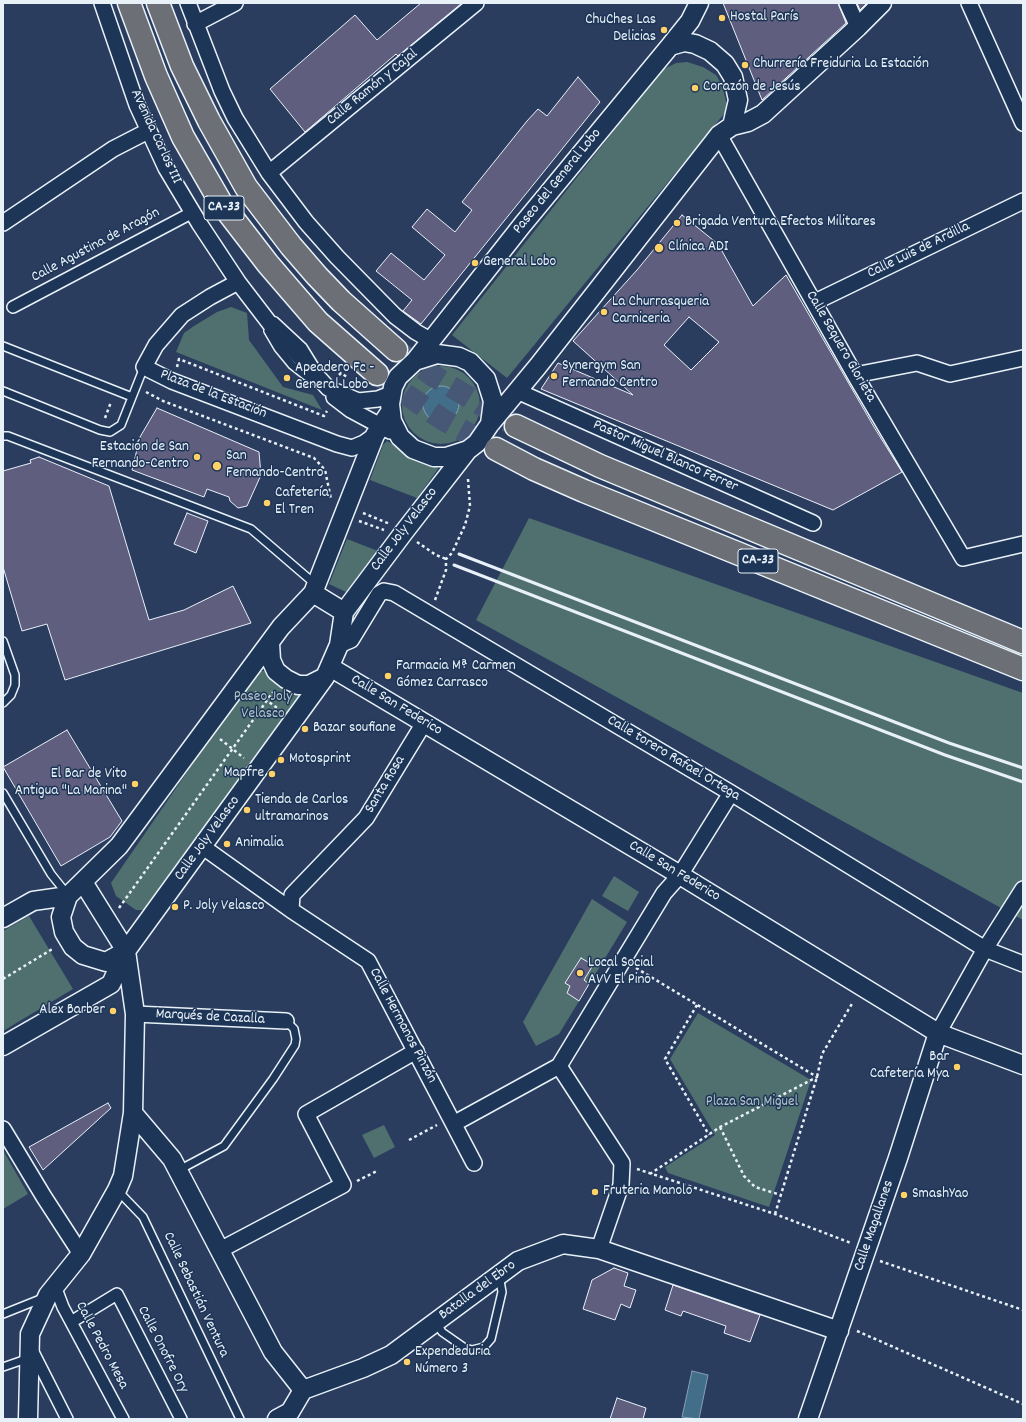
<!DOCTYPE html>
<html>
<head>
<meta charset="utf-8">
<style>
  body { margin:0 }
  #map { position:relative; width:1026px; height:1422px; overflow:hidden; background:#2a3d5f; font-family:Dekko,sans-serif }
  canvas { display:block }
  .frame { position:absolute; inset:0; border:4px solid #e8f1f8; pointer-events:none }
</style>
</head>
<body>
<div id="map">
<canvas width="1026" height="1422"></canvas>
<div class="frame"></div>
</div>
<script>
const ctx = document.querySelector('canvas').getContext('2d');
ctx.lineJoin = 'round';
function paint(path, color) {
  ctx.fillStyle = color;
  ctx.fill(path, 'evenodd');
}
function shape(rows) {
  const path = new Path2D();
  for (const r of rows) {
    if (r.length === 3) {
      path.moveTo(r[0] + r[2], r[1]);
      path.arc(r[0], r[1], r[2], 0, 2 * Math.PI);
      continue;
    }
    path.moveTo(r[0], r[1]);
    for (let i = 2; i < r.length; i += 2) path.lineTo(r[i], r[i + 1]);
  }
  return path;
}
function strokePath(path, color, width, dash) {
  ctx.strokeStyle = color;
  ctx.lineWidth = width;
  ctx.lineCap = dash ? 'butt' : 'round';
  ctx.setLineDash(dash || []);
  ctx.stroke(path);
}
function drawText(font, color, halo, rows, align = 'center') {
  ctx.font = font + ' Dekko,sans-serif';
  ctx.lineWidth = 3;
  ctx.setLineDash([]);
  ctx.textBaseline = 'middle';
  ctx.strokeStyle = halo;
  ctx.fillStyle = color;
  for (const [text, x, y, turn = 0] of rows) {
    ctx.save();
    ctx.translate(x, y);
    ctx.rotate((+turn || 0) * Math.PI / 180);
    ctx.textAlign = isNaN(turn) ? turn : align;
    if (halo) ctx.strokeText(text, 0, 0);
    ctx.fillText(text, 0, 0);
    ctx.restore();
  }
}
const green = shape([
  [687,62,703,67,716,75,722,85,728,109,507,378,452,335,662,70,676,63],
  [231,307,247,313,249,340,283,387,313,395,322,410,176,352,184,333,194,326,217,312],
  [441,405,39],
  [387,441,414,457,436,465,438,469,417,498,370,480,383,445],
  [529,518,1023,693,1023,920,476,620],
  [347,539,378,551,346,592,329,584],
  [259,671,264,671,295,692,298,696,299,701,150,910,136,910,116,896,111,883,255,673],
  [614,876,639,892,628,911,602,896],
  [592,899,627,922,559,1034,536,1046,523,1022],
  [29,916,73,989,3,1031,3,931],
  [698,1013,811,1080,769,1207,668,1173,665,1167,715,1135,670,1059],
  [384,1125,395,1147,374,1158,362,1135],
  [3,1150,28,1194,3,1209]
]);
const water = shape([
  [441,404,18],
  [692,1371,708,1375,699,1419,682,1417,692,1371]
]);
const building = shape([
  [421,3,462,3,398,56,396,54,305,132,270,89,355,15,377,40,421,3],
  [723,3,838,3,846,23,762,100,723,3],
  [857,3,867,3,860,10,857,3],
  [578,77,600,102,421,324,403,311,412,300,376,271,391,253,424,280,445,255,412,227,427,209,455,232,472,210,462,202,527,121,538,109,547,116,578,77],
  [682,215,718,244,753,306,786,275,874,427,902,472,833,510,541,389,558,363,633,395,573,341,637,270,682,215],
  [689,317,719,342,691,370,664,345,689,317],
  [157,408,259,452,261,475,247,506,238,508,230,501,229,497,207,489,204,497,132,470,140,437,157,408],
  [39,457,109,486,149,620,184,610,233,586,251,623,65,680,47,624,22,631,3,567,3,471,31,463,30,460,39,457],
  [187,513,208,521,196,553,174,544,187,513],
  [67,730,122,821,110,837,61,866,3,767,67,730],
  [581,958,593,965,584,980,589,984,579,1001,567,993,570,986,565,983,581,958],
  [108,1103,111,1108,43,1170,29,1147,108,1103],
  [614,1268,628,1273,624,1286,636,1290,630,1308,621,1304,615,1320,583,1309,592,1280,614,1268],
  [673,1285,760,1315,750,1342,724,1333,726,1326,683,1311,681,1316,665,1310,673,1285],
  [617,1398,646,1408,643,1419,610,1419,617,1398]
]);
const motorwayTunnel = shape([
  [396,350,432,375,516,426],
  [378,375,442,419,496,449]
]);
const path = shape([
  [177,367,179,359,324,416,327,411],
  [339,375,341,373,347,377],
  [146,392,163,401,314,458,325,470,331,499],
  [105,418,111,402],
  [363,513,390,524],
  [359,521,384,530],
  [417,542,436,555,446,559],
  [435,600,446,570,446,559,452,553,465,525,470,506,468,479],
  [255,692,280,710],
  [220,739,244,758],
  [119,908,273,692],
  [636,968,817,1077,720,1127,650,1174],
  [3,979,54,948],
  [697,1005,665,1059,709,1135],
  [720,1127,744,1176,755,1187,781,1195],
  [409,1140,437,1125],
  [637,1169,775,1214,851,1243],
  [357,1181,377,1171],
  [775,1214,817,1077,822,1054,853,1002],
  [880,1261,1023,1310],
  [857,1331,1023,1404]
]);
const service = shape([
  [275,321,303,347,316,368],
  [268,331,278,348,292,365,306,376,317,381],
  [3,346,132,397],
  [3,391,100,430,110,432,121,425,144,367],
  [3,436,8,436,251,529,315,584],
  [3,641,15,675,15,685,11,695,3,703],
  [3,793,51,874,67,894],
  [179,1170,224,1146,273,1079,295,1045,296,1039,294,1029,286,1021],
  [117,1190,143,1217,240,1419],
  [3,1314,43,1298],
  [436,1322,442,1332,465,1348,472,1350,484,1347,491,1339,502,1292,499,1275],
  [3,1367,29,1358]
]);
const pedestrian = shape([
  [13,307,193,212],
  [55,1286,63,1307,123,1419],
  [71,1322,117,1294,181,1419],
  [32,1350,67,1419]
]);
const minor = shape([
  [102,3,137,105,166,168,199,223,238,282,274,329,328,388,358,401,378,399,391,394],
  [188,3,222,91,235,118,269,173,306,222,337,257,395,316,416,332,430,340],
  [847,3,858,27],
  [969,3,1023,123],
  [195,24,235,3],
  [719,135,855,375,963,558,1023,544],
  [269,173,476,3],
  [3,223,113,149,148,131],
  [238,282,210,297,182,315,156,345,144,367,172,381,337,444,352,448,364,443,375,435],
  [815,302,1023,201],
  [855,375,917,363,950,374,1023,358],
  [517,391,813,523],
  [334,397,351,410,390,431],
  [339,645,351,640,379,594,384,591,394,593,731,793,985,949,1023,964],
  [203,847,291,910,368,961,474,1163],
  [291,910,292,895,366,818,424,723],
  [135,1014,286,1021],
  [938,1033,985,949,1023,889],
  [559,1066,622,1163,621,1185,599,1249],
  [455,1123,559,1066,664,893,680,875,731,793],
  [3,1129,44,1197,81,1254],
  [220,1250,343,1185,306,1114,416,1051]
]);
const tertiary = shape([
  [670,46,684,42,695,44,710,51,725,64,733,77,738,100,732,126],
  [415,361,523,224,670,46,690,21,699,3],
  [490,424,493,401,486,379,470,362,459,357,437,354,415,361,398,377,393,387,390,404,392,421,400,437,413,449,434,457,446,457,468,450,477,443,490,424,538,366,719,135,732,126,748,122,763,114,858,27,882,3],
  [313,593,344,612],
  [270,643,271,660,276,671,286,679,298,685,309,685,325,677],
  [330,667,680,875,938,1033,1023,1065],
  [3,918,33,901,68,896],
  [126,951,106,962,83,955,73,947,64,932,61,917,68,896,119,846,281,627,313,593,375,435,390,412],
  [3,1046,111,984,126,951,325,677,339,645,344,612,404,532,467,451],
  [133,1113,172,1159,273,1352,303,1390],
  [28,1419,30,1334,48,1295,81,1254,117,1190,123,1176,133,1113,135,1014,126,951,83,882],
  [277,1419,290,1412,303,1390,363,1368,391,1355,518,1261,563,1244,599,1249,839,1331],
  [808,1419,898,1158,938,1033]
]);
const motorway = shape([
  [129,3,156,76,183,137,221,203,268,264,318,322,377,374],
  [158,3,182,66,209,121,246,187,291,246,317,276,341,301,396,350],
  [516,426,600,466,1023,642],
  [496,449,534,469,584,491,1023,669]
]);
const rail = shape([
  [459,554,949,743,1023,768],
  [454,565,945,755,1023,782]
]);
const markers = [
  [722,18,4,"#ffd166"],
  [664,30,4,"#ffd166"],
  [745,65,4,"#ffd166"],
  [695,88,4,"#ffd166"],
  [677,223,4,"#ffd166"],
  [659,248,5,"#ffd166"],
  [475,263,4,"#ffd166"],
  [604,312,4,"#ffd166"],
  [554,376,4,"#ffd166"],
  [287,378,4,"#ffd166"],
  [197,457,4,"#ffd166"],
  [217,466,5,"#ffd166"],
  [267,503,4,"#ffd166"],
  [388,676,4,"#ffd166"],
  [305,729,4,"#ffd166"],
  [281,760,4,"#ffd166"],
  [272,774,4,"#ffd166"],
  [135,784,4,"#ffd166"],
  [247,810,4,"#ffd166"],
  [227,844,4,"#ffd166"],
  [175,907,4,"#ffd166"],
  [580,973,4,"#ffd166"],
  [113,1011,4,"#ffd166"],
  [957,1067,4,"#ffd166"],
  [595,1192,4,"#ffd166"],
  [904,1195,4,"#ffd166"],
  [407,1362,4,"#ffd166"]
];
const shields = [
  [224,208,40],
  [758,561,40]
];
const shieldNames = [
  ["CA-33",224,208],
  ["CA-33",758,561]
];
const poiNames = [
  ["Hostal París",730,18],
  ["ChuChes Las",656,21,"right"],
  ["Delicias",656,38,"right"],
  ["Churrería Freiduria La Estación",753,65],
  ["Corazón de Jesús",703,88],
  ["Brigada Ventura Efectos Militares",685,223],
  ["Clínica ADI",668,248],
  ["General Lobo",483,263],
  ["La Churrasqueria",612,303],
  ["Carniceria",612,320],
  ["Synergym San",562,367],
  ["Fernando Centro",562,384],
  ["Apeadero Fc -",295,369],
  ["General Lobo",295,386],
  ["Estación de San",189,448,"right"],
  ["Fernando-Centro",189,465,"right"],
  ["San",226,457],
  ["Fernando-Centro",226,474],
  ["Cafetería",275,494],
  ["El Tren",275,511],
  ["Farmacia Mª Carmen",396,667],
  ["Gómez Carrasco",396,684],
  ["Bazar soufiane",313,729],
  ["Motosprint",289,760],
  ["Mapfre",264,774,"right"],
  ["El Bar de Vito",127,775,"right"],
  ["Antigua \"La Marina\"",127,792,"right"],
  ["Tienda de Carlos",255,801],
  ["ultramarinos",255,818],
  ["Animalia",235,844],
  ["P. Joly Velasco",183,907],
  ["Local Social",588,964],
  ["AVV El Pino",588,981],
  ["Alex Barber",105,1011,"right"],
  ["Bar",949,1058,"right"],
  ["Cafetería Mya",949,1075,"right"],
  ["Fruteria Manolo",603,1192],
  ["SmashYao",912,1195],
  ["Expendeduria",415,1353],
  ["Número 3",415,1370]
];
const streetNames = [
  ["Calle Ramón y Cajal",373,88,-39],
  ["Avenida Carlos III",155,137,65],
  ["Paseo del General Lobo",558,182,-51],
  ["Calle Agustina de Aragón",96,246,-28],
  ["Calle Luis de Ardilla",919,251,-26],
  ["Calle Sequero Glorieta",840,347,60],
  ["Plaza de la Estación",213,395,21],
  ["Pastor Miguel Blanco Ferrer",665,457,24],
  ["Calle Joly Velasco",405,530,-53],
  ["Calle San Federico",396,706,31],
  ["Calle torero Rafael Ortega",673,759,31],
  ["Santa Rosa",386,785,-59],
  ["Calle Joly Velasco",208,839,-54],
  ["Calle San Federico",674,872,31],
  ["Marqués de Cazalla",210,1018,3],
  ["Calle Hermanos Pinzón",402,1026,62],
  ["Calle Magallanes",875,1226,-71],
  ["Batalla del Ebro",478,1291,-36],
  ["Calle Sebastián Ventura",195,1295,65],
  ["Calle Pedro Mesa",101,1346,62],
  ["Calle Onofre Ory",162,1350,63]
];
const parkNames = [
  ["Paseo Joly",263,698],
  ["Velasco",263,715],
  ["Plaza San Miguel",752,1103]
];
paint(green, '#50706f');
paint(water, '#436e8a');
strokePath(water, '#85a2b6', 1);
paint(building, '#605e7e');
strokePath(building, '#e8f1f8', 1);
strokePath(motorwayTunnel, '#465876', 22, [22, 11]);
strokePath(service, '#e8f1f8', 10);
strokePath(pedestrian, '#e8f1f8', 14);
strokePath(minor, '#e8f1f8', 18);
strokePath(tertiary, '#e8f1f8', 21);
strokePath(motorway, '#e8f1f8', 25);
strokePath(path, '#e8f1f8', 2.5, [3, 3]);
strokePath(service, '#1d3557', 7);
strokePath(pedestrian, '#1d3557', 11);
strokePath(minor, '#1d3557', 15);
strokePath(tertiary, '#1d3557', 18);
strokePath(motorway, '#6c6f75', 22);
strokePath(rail, '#e8f1f8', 3);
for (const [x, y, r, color] of markers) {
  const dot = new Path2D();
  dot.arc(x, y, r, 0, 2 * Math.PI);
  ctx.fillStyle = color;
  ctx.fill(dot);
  strokePath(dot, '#1d3557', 1.5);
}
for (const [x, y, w] of shields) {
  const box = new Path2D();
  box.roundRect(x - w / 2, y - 12, w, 24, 3);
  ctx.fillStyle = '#1d3557';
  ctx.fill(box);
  strokePath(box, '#e8f1f8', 1);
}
drawText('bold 14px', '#e8f1f8', null, shieldNames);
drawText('15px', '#e8f1f8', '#1d3557', poiNames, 'left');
drawText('15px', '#e8f1f8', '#1d3557', streetNames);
drawText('15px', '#b3c4c8', '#1d3557', parkNames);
</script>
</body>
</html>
